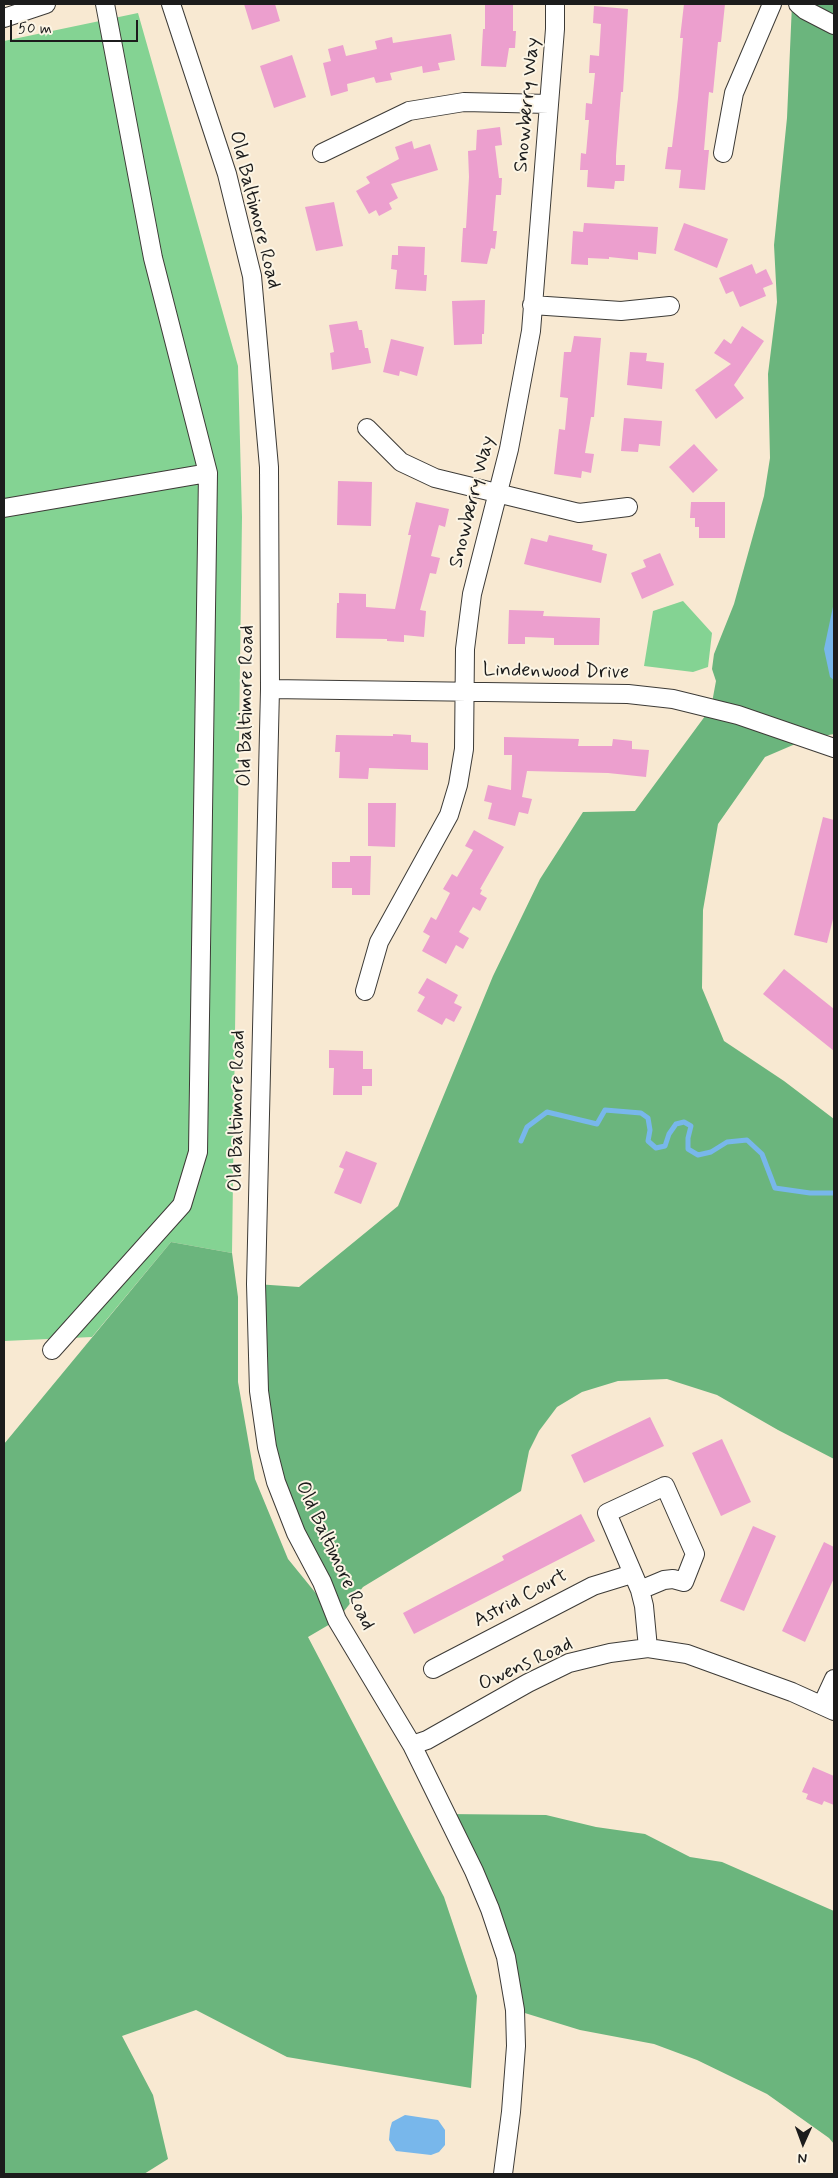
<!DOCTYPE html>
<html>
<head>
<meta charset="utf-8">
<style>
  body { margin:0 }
  #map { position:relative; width:838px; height:2178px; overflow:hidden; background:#f8e9d2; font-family:Mynerve,sans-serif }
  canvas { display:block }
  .frame { position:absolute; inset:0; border:5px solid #1c1c1c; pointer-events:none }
  .north { position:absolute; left:778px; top:2118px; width:50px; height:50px; -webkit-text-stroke:4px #fcf5e5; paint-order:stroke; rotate:182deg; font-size:14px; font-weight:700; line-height:20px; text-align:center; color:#1c1c1c }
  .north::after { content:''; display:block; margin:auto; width:18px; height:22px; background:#1c1c1c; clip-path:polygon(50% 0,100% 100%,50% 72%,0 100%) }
  .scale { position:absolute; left:10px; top:20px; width:128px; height:22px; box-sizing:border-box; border:2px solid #1c1c1c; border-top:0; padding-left:6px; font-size:15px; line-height:18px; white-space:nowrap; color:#1c1c1c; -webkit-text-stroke:4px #fcf5e5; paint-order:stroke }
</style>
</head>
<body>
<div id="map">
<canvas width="838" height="2178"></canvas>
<div class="frame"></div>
<div class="north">N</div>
<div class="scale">50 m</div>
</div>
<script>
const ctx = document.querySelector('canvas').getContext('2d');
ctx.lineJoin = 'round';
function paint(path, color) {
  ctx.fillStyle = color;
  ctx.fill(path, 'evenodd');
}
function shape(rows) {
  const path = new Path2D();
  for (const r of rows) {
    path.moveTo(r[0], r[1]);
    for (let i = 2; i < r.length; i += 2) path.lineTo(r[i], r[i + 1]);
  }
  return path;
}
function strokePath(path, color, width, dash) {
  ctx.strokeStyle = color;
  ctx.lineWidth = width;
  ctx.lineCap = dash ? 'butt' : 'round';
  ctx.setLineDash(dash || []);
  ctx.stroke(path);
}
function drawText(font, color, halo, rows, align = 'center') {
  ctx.font = font + ' Mynerve,sans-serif';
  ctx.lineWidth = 4;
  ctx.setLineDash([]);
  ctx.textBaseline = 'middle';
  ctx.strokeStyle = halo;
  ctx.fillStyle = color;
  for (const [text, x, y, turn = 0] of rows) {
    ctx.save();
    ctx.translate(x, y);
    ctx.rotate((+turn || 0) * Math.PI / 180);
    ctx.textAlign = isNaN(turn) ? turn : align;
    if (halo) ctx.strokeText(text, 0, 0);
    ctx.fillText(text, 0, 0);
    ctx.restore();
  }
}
const green = shape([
  [138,13,238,366,242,517,232,1253,171,1242,92,1337,4,1341,4,41],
  [683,601,712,633,708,667,693,672,644,666,653,611]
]);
const forest = shape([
  [792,4,834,4,834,734,807,739,765,757,718,824,703,910,702,988,724,1041,784,1081,834,1119,834,1459,778,1430,717,1395,667,1379,618,1381,582,1392,557,1407,539,1431,529,1451,521,1491,363,1587,337,1620,308,1637,444,1897,477,1996,471,2088,287,2057,196,2010,122,2036,153,2095,168,2159,144,2174,4,2174,4,1444,171,1242,232,1253,238,1297,238,1382,255,1479,288,1559,336,1618,276,1482,256,1284,299,1287,398,1206,493,976,540,879,583,812,635,811,711,708,716,681,712,669,714,654,734,604,764,496,770,458,768,374,777,302,774,245,787,118],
  [445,1814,546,1815,596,1827,645,1834,690,1857,722,1862,834,1911,834,2144,829,2138,767,2094,697,2060,654,2044,580,2030,515,2010,506,1957]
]);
const water = shape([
  [834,602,834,680,830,677,824,649],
  [405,2115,438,2120,445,2130,445,2145,439,2152,431,2155,396,2151,389,2140,390,2129,392,2122]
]);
const stream = shape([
  [521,1141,527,1127,547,1112,597,1124,605,1110,641,1113,648,1118,650,1130,648,1141,656,1148,665,1146,669,1134,676,1124,684,1122,691,1126,688,1138,688,1149,698,1155,711,1152,727,1142,747,1140,762,1154,775,1188,810,1193,834,1193]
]);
const building = shape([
  [244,4,275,4,280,21,252,30],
  [485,4,513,4,513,31,516,31,515,48,509,48,506,67,481,66,483,29,485,29],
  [684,4,725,4,721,42,718,42,713,93,709,92,704,150,709,150,705,190,679,188,681,170,665,169,668,147,672,147,678,98,683,38,680,38],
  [594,6,628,9,623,92,621,92,616,156,616,165,625,165,624,181,615,181,614,189,587,187,588,170,580,170,581,153,586,154,589,120,585,120,586,103,592,104,595,73,589,73,590,55,599,56,601,24,593,23],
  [451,34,455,60,438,63,440,70,423,73,422,66,390,73,392,80,376,83,374,77,347,84,348,91,331,96,323,63,331,61,328,49,343,45,346,56,377,49,375,41,392,37,393,43],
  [292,55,306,97,274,108,260,66],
  [500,127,502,145,495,146,499,178,502,178,501,195,496,195,493,231,497,231,495,249,491,248,487,264,461,262,463,228,466,228,469,177,468,151,476,150,477,130],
  [412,141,414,149,430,144,438,170,391,184,398,198,389,203,392,209,379,216,376,210,369,214,356,191,370,183,366,177,399,159,395,147],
  [334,202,343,246,316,251,305,207],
  [584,223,658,227,656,254,638,252,638,260,609,257,609,259,588,258,588,265,571,264,573,231,583,232],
  [684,223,728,239,717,268,674,250],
  [398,246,425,247,424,275,427,275,426,291,395,289,397,270,391,269,392,255,398,255],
  [752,264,756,274,766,269,773,284,763,288,766,296,740,307,733,291,726,294,719,278],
  [485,300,484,334,482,334,482,344,454,345,452,301],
  [357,321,359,330,362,330,365,348,368,348,371,363,332,370,330,353,334,352,329,325],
  [742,326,764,341,734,385,744,398,716,419,695,390,731,364,714,353,724,339,731,344],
  [574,336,601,338,594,417,591,417,585,453,594,454,591,473,582,471,581,478,554,474,559,429,565,430,568,398,560,397,564,352,571,352],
  [391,339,424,347,417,376,400,371,399,376,383,372],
  [630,352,647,353,646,361,664,363,662,389,627,385],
  [624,418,662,421,660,446,639,444,638,452,621,451],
  [694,444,718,470,693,493,669,467],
  [338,481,372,482,371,526,337,525],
  [416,502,449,509,445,527,439,525,431,556,440,558,436,574,430,573,420,610,426,611,424,637,404,635,404,642,387,641,387,639,336,638,337,603,339,603,339,593,366,594,366,607,395,609,411,535,408,535],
  [691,502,725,502,725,538,699,538,699,527,695,527,695,518,690,518],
  [549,535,593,545,592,550,607,554,601,583,524,564,531,538,547,542],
  [660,553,674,585,642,599,631,573,646,567,643,560],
  [509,610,544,611,543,616,600,618,599,645,554,645,554,638,525,637,525,644,508,644],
  [393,734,411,735,411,742,428,743,428,770,369,768,368,779,339,778,340,752,335,752,336,735,393,736],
  [504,737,579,739,578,746,612,746,613,739,632,741,632,749,649,750,646,777,608,773,527,771,522,797,532,799,528,814,519,812,515,826,488,819,492,803,484,801,488,785,511,790,512,755,504,755],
  [368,803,396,803,395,847,368,846],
  [823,817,834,820,834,915,827,943,794,935],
  [474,830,504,847,480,889,482,890,480,894,487,898,480,911,473,907,459,932,469,938,463,949,456,945,446,964,422,951,430,936,423,932,431,917,436,920,450,893,443,889,452,874,457,877,473,850,465,846],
  [350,856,371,856,370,895,352,895,352,888,332,888,332,862,350,862],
  [784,969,834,1009,834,1051,763,994],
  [427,978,458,995,454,1003,462,1007,454,1022,446,1018,442,1025,417,1011,425,997,418,993],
  [329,1050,363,1051,363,1069,372,1069,372,1086,362,1086,362,1095,333,1095,334,1068,329,1068],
  [346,1151,377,1163,361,1204,334,1193,344,1169,339,1167],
  [650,1417,664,1446,584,1483,571,1455],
  [722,1439,751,1502,721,1516,692,1453],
  [581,1514,595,1541,414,1634,403,1613,504,1560,502,1556],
  [753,1526,776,1536,744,1611,720,1601],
  [824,1542,834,1547,834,1578,805,1642,782,1631],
  [813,1767,834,1776,834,1805,824,1801,822,1805,806,1799,808,1794,802,1792]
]);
const minor = shape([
  [171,4,227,174,252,276,269,467,270,689,256,1284,259,1391,267,1447,276,1482,296,1533,322,1582,337,1620,412,1745,474,1871,490,1909,506,1957,515,2010,516,2046,511,2112,503,2174],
  [798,4,805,10,834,25],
  [4,18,46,4],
  [322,153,409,111,464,102,549,104],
  [723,153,734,93,772,4],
  [532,305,621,311,670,306],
  [367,428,401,462,435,478,579,513,628,507],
  [4,508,208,473],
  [270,689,628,694,673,699,738,715,834,748],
  [365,991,379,942,449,815,458,785,464,749,465,649,472,594,509,449,531,331,555,29,555,4],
  [52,1350,182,1205,198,1152,208,473,153,258,105,4],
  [640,1590,664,1580,673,1579,684,1582,695,1554,665,1486,607,1513,640,1590,644,1606,648,1648],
  [433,1669,593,1586,632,1574],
  [822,1705,834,1679],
  [412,1745,427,1740,528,1683,569,1663,610,1653,648,1648,687,1654,792,1692,834,1711]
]);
const streetNames = [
  ["Snowberry Way",528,105,-85],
  ["Old Baltimore Road",254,210,76],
  ["Snowberry Way",473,502,-76],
  ["Lindenwood Drive",556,672,1],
  ["Old Baltimore Road",247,706,-89],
  ["Old Baltimore Road",238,1111,-89],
  ["Old Baltimore Road",334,1556,65],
  ["Astrid Court",521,1599,-28],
  ["Owens Road",526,1665,-25]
];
paint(green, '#84d393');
paint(forest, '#6bb57d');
paint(water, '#78b7eb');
strokePath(stream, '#78b7eb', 5);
paint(building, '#ec9fce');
strokePath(minor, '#3d3b37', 20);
strokePath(minor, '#fff', 18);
drawText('20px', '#1c1c1c', '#fcf5e5', streetNames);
</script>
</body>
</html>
